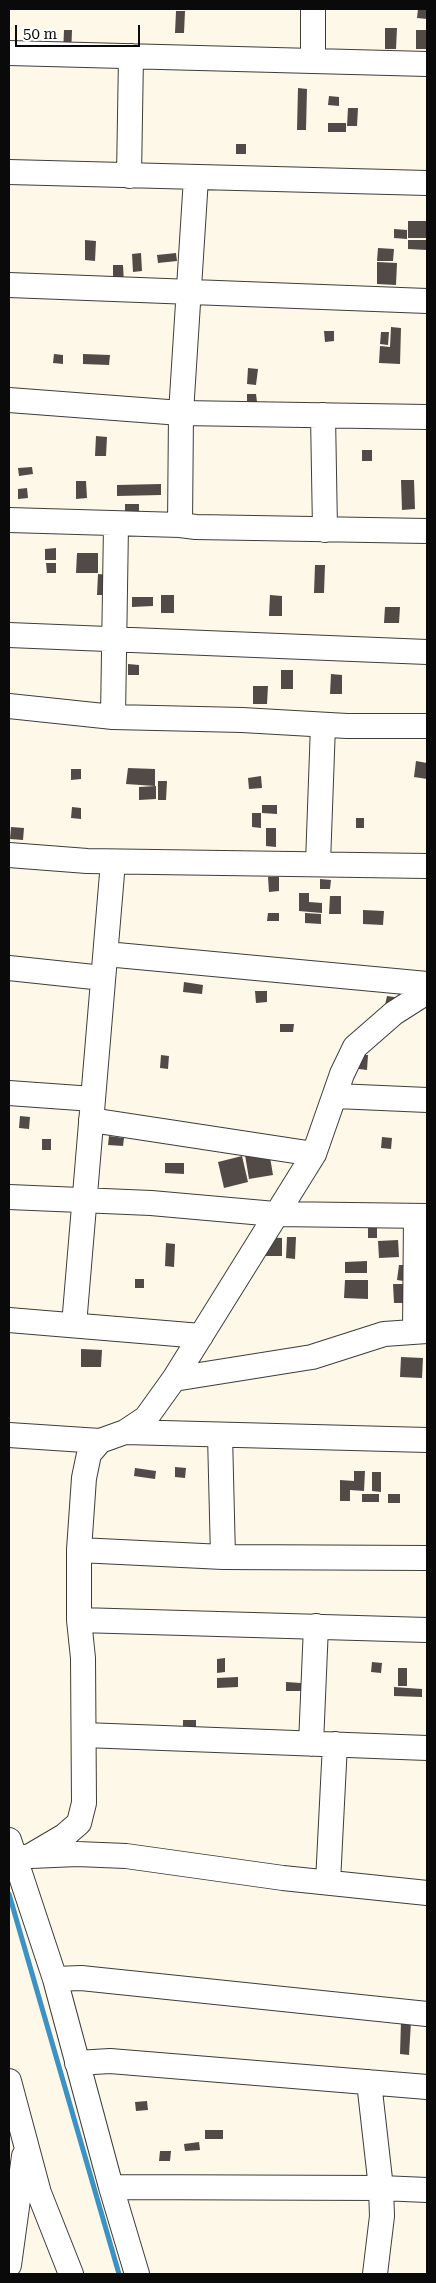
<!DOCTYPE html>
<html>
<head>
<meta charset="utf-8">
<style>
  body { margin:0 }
  #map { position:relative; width:436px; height:2283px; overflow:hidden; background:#fef8e8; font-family:"Roboto Serif",serif }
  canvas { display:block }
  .frame { position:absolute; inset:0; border:10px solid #0a0a0a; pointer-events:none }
  .scale { position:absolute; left:15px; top:25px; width:125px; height:22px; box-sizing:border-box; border:2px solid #0a0a0a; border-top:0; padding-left:6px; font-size:15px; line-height:18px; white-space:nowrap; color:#0a0a0a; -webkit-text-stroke:4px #fff; paint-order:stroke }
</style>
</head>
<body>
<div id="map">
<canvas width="436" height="2283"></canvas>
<div class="frame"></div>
<div class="scale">50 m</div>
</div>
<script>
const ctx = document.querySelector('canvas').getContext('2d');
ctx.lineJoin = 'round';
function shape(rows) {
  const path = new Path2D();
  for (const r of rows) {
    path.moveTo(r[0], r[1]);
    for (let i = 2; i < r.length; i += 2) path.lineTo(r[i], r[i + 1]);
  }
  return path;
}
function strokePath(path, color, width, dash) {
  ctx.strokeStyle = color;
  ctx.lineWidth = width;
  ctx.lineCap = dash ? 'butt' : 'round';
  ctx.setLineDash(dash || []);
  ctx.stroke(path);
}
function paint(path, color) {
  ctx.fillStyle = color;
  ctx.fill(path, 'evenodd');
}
const stream = shape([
  [9,1894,119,2274]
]);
const building = shape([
  [418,9,427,9,427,19,417,18],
  [176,11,185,11,184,33,175,33],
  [385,28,397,28,396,49,385,49],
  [64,30,72,30,71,57,63,56],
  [416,30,427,30,427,49,416,49],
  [298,88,307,89,306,130,297,130],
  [329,96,339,97,339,106,328,105],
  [348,108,358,108,357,126,347,126],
  [328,123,346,123,346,132,328,132],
  [236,144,246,144,246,154,236,154],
  [408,221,427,221,427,238,408,238],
  [394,229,407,230,407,239,394,238],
  [85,240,96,241,95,261,85,260],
  [408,240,427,240,427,250,408,249],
  [378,248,394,249,393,261,377,261],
  [141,253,142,271,133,272,132,254],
  [176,253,177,261,158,263,157,255],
  [377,262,397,263,396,285,377,284],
  [113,265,123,265,124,284,113,284],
  [391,327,401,328,400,364,379,363,380,346,390,347],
  [324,331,334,331,334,341,325,342],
  [381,332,389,332,388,345,380,344],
  [54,354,63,355,63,364,53,363],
  [83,354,110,355,109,365,83,364],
  [248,368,258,369,256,385,247,384],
  [247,394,256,394,257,402,247,403],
  [96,436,107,437,106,456,95,456],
  [362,450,372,450,372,461,362,461],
  [32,467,33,474,19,476,18,468],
  [401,480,414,480,415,509,402,510],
  [76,481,86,481,87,498,76,499],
  [161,484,161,495,117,496,117,485],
  [27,488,28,498,18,499,18,489],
  [125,504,139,504,139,515,125,516],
  [56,548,56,560,45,560,45,549],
  [77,553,98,553,98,573,76,573],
  [46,563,56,563,56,573,47,573],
  [315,565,325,565,324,593,314,593],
  [98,574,109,575,109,595,97,595],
  [161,595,174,595,174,613,161,613],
  [270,595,282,596,282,616,269,616],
  [132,597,153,597,153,606,132,607],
  [385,607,400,607,399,623,384,623],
  [128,664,139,665,139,675,128,675],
  [281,670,293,670,293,689,281,689],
  [331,674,342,675,342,694,330,694],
  [253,686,268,686,267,704,253,704],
  [416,761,427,763,427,779,414,777],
  [128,768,155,769,155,786,126,784],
  [71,769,81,769,81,779,71,780],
  [261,776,262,788,249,789,248,778],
  [158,781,167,781,166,800,158,800],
  [156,786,156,799,139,800,139,787],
  [262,805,277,805,277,814,262,813],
  [72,807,81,808,81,819,71,818],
  [252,813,261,813,261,828,252,827],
  [356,818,364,818,364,828,356,828],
  [11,827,24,828,23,840,10,839],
  [266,828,276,828,276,847,266,846],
  [268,877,279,877,279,891,269,892],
  [320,879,331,880,330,889,320,889],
  [299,893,309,893,309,902,322,903,322,913,299,911],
  [330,896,341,896,341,914,329,914],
  [363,910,384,911,383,925,363,924],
  [268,913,279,913,279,921,267,921],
  [305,913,321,914,321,924,305,923],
  [184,982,203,985,202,994,183,992],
  [255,991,267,991,267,1002,256,1003],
  [387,996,401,998,399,1007,385,1005],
  [280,1024,294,1024,293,1032,280,1032],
  [161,1055,169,1056,168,1069,160,1068],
  [359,1055,368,1055,367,1070,359,1069],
  [20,1116,30,1117,29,1129,19,1128],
  [109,1136,124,1138,123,1146,108,1145],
  [382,1137,392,1138,391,1149,381,1148],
  [42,1139,51,1139,51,1150,42,1150],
  [269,1151,273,1175,249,1179,245,1155],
  [242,1156,248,1182,224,1188,218,1162],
  [165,1163,184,1163,184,1174,165,1173],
  [368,1228,377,1228,377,1238,368,1238],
  [260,1237,282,1238,282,1256,260,1256],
  [287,1237,296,1237,295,1259,286,1258],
  [398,1240,399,1257,379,1258,378,1241],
  [166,1243,175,1244,174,1267,165,1266],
  [367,1261,367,1273,345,1273,345,1262],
  [399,1265,406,1265,404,1281,397,1280],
  [135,1279,144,1279,144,1288,135,1288],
  [345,1280,368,1280,368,1299,344,1298],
  [393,1284,404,1284,405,1303,394,1303],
  [81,1349,102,1350,101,1367,81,1367],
  [401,1357,423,1358,422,1378,400,1377],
  [175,1467,186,1468,185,1478,175,1477],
  [135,1468,156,1471,155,1479,134,1476],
  [354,1471,365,1471,364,1491,350,1490,350,1501,340,1501,340,1480,354,1481],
  [372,1472,381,1472,381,1492,372,1491],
  [362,1494,379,1494,379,1502,362,1502],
  [388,1494,400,1494,400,1503,388,1503],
  [225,1658,225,1672,217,1673,217,1659],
  [372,1662,382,1663,381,1673,371,1672],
  [398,1668,407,1668,407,1686,398,1686],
  [238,1677,238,1687,217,1688,217,1678],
  [286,1682,301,1683,301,1691,286,1691],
  [394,1687,422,1689,422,1697,394,1696],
  [183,1720,196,1720,196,1727,183,1727],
  [401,2021,411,2022,409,2055,400,2054],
  [147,2101,148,2110,136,2111,135,2102],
  [205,2130,223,2130,223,2139,205,2139],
  [199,2142,200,2150,185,2151,184,2144],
  [160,2151,171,2151,170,2161,159,2161]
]);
const minor = shape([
  [313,9,313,61],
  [9,53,427,64],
  [9,172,427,183],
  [129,176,131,56],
  [9,285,427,301],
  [9,400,181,413,427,417],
  [323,415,325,530],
  [9,520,180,525,196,527,427,531],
  [180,525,181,413,196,178],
  [9,635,427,652],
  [9,706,113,717,242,720,347,726,427,726],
  [113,717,116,525],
  [9,855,87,861,427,866],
  [318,863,323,725],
  [106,954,427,984],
  [9,968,103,978],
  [9,1093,93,1099],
  [336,1096,427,1100],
  [91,1120,314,1154],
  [9,1197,151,1203,275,1214,427,1216],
  [9,1320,201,1336],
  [74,1325,113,862],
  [415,1331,416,1216],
  [174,1379,312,1357,384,1334,427,1331],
  [125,1432,427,1440],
  [9,1435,100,1441],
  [220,1435,223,1557],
  [79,1550,223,1557,427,1558],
  [79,1620,427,1630],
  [84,1735,427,1748],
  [311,1744,316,1626],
  [9,1840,55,1979,111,2187,137,2274],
  [31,1856,77,1854,126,1856,283,1878,427,1893],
  [9,1860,30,1856,64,1836,79,1823,84,1803,83,1658,79,1620,79,1550,84,1478,89,1454,100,1441,125,1432,146,1418,174,1379,314,1154,342,1074,355,1047,394,1013,427,992],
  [328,1882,335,1744],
  [55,1979,81,1978,427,2014],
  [77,2063,110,2061,427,2087],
  [9,2081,39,2193,71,2274],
  [369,2082,381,2188,382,2216,375,2274],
  [111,2187,381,2188,427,2190],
  [9,2265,24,2156]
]);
strokePath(stream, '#3c93c3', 5);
paint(building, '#514a47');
strokePath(minor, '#3d3d3d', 26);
strokePath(minor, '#fff', 24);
</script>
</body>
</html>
